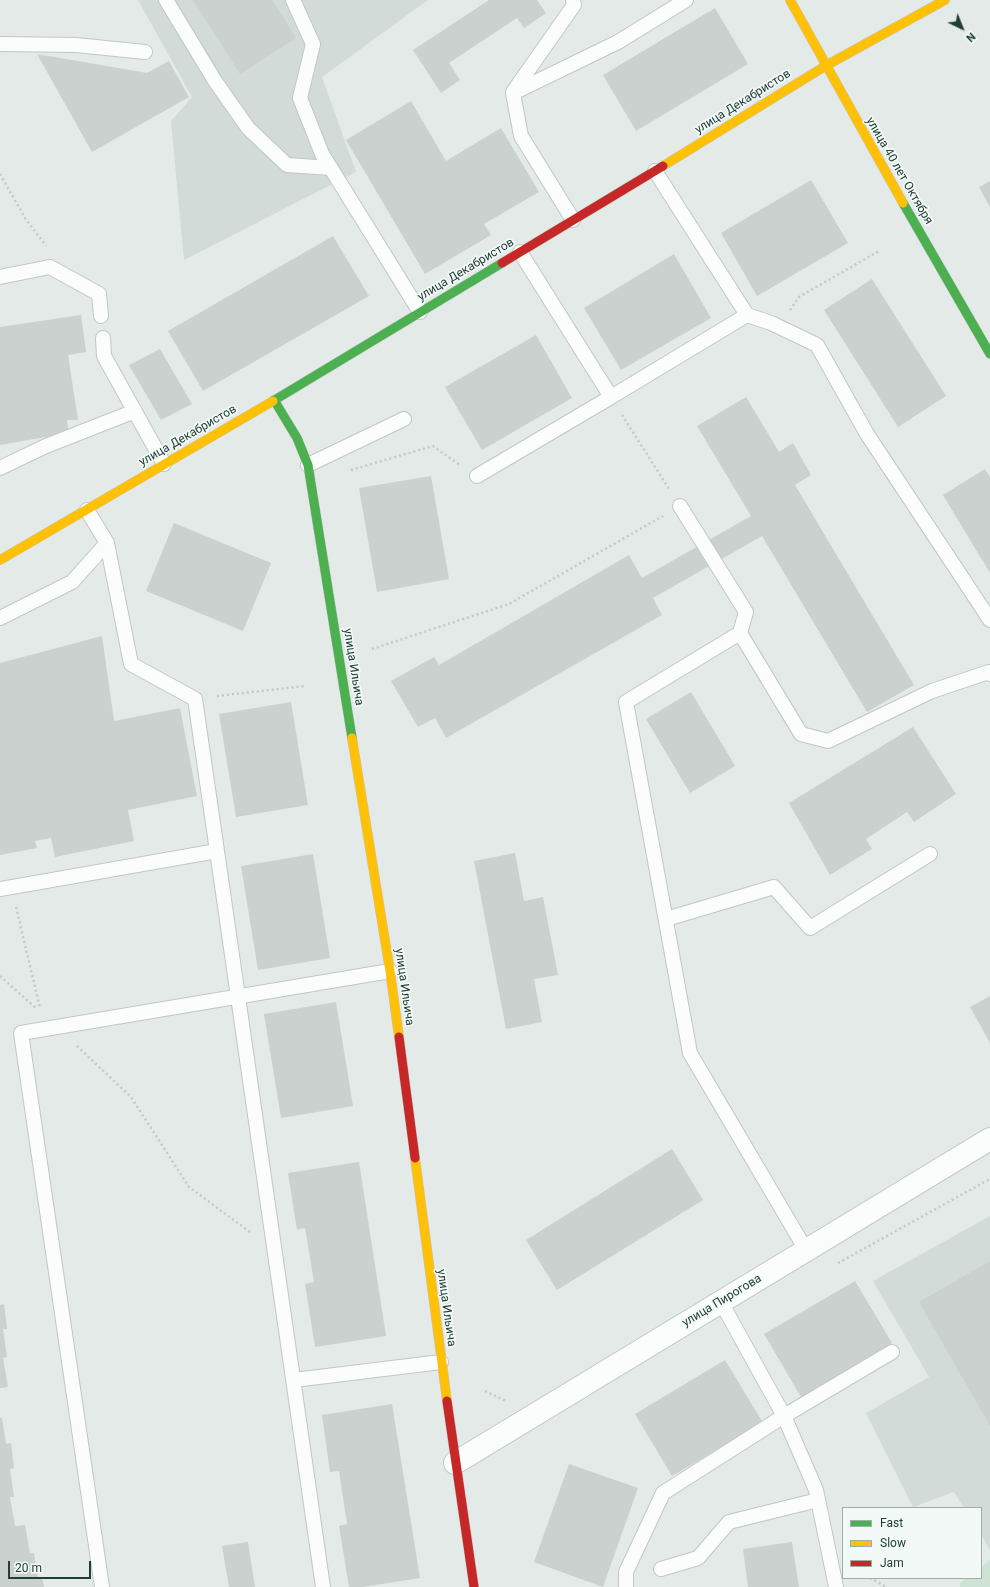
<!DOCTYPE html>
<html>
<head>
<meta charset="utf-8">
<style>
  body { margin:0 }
  #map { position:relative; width:990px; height:1587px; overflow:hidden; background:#e4eae8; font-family:Roboto,sans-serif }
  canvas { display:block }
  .legend { position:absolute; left:842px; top:1507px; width:140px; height:72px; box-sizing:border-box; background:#f2f9f6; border:1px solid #9eaeaa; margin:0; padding:5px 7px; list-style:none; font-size:12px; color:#213e39 }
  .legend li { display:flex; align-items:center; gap:8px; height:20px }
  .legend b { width:20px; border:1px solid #9eaeaa }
  .north { position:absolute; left:942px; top:8px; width:40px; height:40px; -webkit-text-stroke:3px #f2f9f6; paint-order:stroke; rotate:137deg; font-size:11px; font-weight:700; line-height:16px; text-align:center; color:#213e39 }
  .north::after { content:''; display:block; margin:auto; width:14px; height:18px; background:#213e39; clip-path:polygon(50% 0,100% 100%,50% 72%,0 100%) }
  .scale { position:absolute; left:8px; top:1561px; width:83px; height:18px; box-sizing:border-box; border:2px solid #213e39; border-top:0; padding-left:5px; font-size:12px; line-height:14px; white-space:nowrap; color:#213e39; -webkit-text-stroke:3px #f2f9f6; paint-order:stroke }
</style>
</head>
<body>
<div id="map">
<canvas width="990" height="1587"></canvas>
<ul class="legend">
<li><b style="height:5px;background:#4caf50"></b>Fast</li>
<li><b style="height:5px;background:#ffc107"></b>Slow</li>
<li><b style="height:5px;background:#c62828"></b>Jam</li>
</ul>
<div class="north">N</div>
<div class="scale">20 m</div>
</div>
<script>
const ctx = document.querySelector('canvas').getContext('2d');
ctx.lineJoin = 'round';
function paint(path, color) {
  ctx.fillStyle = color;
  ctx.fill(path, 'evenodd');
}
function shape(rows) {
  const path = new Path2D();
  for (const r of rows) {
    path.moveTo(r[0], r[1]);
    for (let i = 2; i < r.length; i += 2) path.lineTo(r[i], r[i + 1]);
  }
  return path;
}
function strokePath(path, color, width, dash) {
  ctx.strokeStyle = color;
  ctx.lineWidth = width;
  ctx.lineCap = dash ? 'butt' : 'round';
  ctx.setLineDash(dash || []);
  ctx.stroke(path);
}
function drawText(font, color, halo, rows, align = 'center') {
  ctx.font = font + ' Roboto,sans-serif';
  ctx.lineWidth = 3.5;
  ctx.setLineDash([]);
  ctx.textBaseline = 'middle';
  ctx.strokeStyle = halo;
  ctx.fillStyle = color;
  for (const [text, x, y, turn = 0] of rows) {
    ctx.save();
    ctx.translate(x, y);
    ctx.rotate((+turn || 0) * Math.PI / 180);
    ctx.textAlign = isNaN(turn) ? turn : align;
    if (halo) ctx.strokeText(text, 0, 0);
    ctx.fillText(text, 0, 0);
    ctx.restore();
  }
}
const built = shape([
  [138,0,428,0,322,77,356,172,184,260,171,121,192,97],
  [990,1216,990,1550,981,1535,981,1508,964,1508,954,1492,913,1507,866,1413,929,1377,873,1281]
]);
const green = shape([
  [990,1560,990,1587,960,1587,960,1583,966,1578,981,1578,981,1567]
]);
const building = shape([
  [193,0,272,0,296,38,240,74],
  [489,0,537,0,546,13,524,28,517,18,449,63,460,80,441,93,413,50],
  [715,8,748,64,636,131,603,75],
  [37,54,147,73,169,61,189,97,92,152],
  [411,101,446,161,501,128,539,192,484,224,491,235,425,274,346,140],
  [811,180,848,243,757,296,721,233],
  [990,181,990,207,979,187],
  [333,236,369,296,203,391,168,331],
  [674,254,711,318,621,370,584,308],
  [872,279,946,396,898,427,824,310],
  [81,315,86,352,68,355,78,420,67,420,69,433,0,445,0,327],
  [536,335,572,398,482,450,445,387],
  [160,349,192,404,161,420,129,365],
  [746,397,779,452,793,443,811,475,795,485,914,685,867,712,762,536,653,598,662,615,446,738,435,718,418,727,391,681,434,657,439,665,629,555,642,578,751,516,697,426],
  [985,469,990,477,990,573,943,495],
  [431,476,449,579,377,592,359,488],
  [174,523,271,563,243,631,146,591],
  [102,636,114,721,180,708,197,796,128,810,134,841,55,857,51,838,35,841,37,848,0,855,0,663],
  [691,692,735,766,690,793,646,719],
  [291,702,308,805,236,817,219,714],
  [913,727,956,794,914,822,907,812,866,839,872,849,830,875,789,803],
  [515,853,524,901,543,897,558,975,534,979,542,1022,506,1029,474,861],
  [313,854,330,958,258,970,241,866],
  [990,996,990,1043,970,1007],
  [336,1002,353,1106,281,1118,264,1014],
  [672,1149,703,1200,557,1290,526,1240],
  [359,1162,386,1336,315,1347,305,1284,314,1282,305,1228,297,1230,288,1173],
  [990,1261,990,1426,919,1302],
  [855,1281,892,1343,801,1397,764,1334],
  [4,1304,7,1329,3,1329,7,1357,3,1358,8,1387,0,1388,0,1305],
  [725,1360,763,1423,672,1476,635,1414],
  [392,1404,420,1578,363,1587,349,1587,339,1526,347,1524,339,1471,330,1472,322,1415],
  [0,1418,2,1418,6,1444,11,1443,14,1468,10,1469,14,1497,10,1497,15,1526,25,1525,30,1553,34,1553,38,1579,42,1578,44,1587,0,1587],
  [569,1464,638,1488,603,1587,534,1562],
  [248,1542,255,1587,229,1587,222,1546],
  [792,1542,799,1587,748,1587,743,1549]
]);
const path = shape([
  [0,174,25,218,46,246],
  [790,310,799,297,879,251],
  [622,415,669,489],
  [351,470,433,446,460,465],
  [372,649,509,604,663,516],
  [217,696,305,686],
  [16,907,40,1008],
  [0,976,37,1009],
  [77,1046,131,1097,189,1187,250,1232],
  [838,1263,990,1179],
  [485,1391,506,1401],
  [870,1578,886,1587]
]);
const lane = shape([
  [166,0,215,81,248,128,287,165,331,168],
  [293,0,313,44,300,98,322,154,420,312],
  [0,44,76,45,145,52],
  [513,92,574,5,573,0],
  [573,220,521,136,513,93,618,42,686,0],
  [520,252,611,397,747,315,655,171],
  [0,277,50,267,99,294,101,316],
  [747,315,771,323,817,345,867,434,990,620],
  [103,338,104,356,164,464],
  [308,465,404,419],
  [0,468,46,446,135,411],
  [477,476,611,397],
  [680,506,746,612,740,633],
  [87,510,107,543,131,664,195,699,217,851],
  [0,618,72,582,107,543],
  [0,889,217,851,323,1587],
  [666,919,774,887,810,928,930,854],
  [806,1250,690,1053,626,702,740,633,801,734,828,741,932,691,989,672,990,674],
  [721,1302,784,1416,892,1352],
  [294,1380,441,1362],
  [661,1569,698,1558,729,1522,818,1500],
  [102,1587,21,1033,390,971],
  [626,1587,626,1572,663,1493,784,1416,816,1490,836,1587]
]);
const street = shape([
  [455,1463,990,1139]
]);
const fast = shape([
  [903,203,990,354],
  [274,400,297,438,308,465,352,738],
  [273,401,502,263]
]);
const slow = shape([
  [790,0,903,203],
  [663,166,827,65,945,0],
  [0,560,273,401],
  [352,738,390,971,399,1037],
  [415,1158,447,1401]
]);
const jam = shape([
  [502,263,663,166],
  [399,1037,415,1158],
  [447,1401,474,1587]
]);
const streetNames = [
  ["улица Декабристов",743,102,-32],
  ["улица 40 лет Октября",899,171,60],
  ["улица Декабристов",466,270,-31],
  ["улица Декабристов",188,436,-30],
  ["улица Ильича",353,667,81],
  ["улица Ильича",404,987,82],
  ["улица Пирогова",722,1301,-31],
  ["улица Ильича",446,1308,82]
];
paint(built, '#d2dbd8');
paint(green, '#cde3d6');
paint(building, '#cbd1cf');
strokePath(lane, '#c1c7c5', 16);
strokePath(street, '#c1c7c5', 24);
strokePath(fast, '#c0c7c5', 10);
strokePath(slow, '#c0c7c5', 10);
strokePath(jam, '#c0c7c5', 10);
strokePath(path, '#c1cac8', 2.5, [2, 3]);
strokePath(lane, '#fbfcfc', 14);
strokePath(street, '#fbfcfc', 22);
strokePath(fast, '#4caf50', 9);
strokePath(slow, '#ffc107', 9);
strokePath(jam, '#c62828', 9);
drawText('12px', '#213e39', '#f2f9f6', streetNames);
</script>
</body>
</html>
